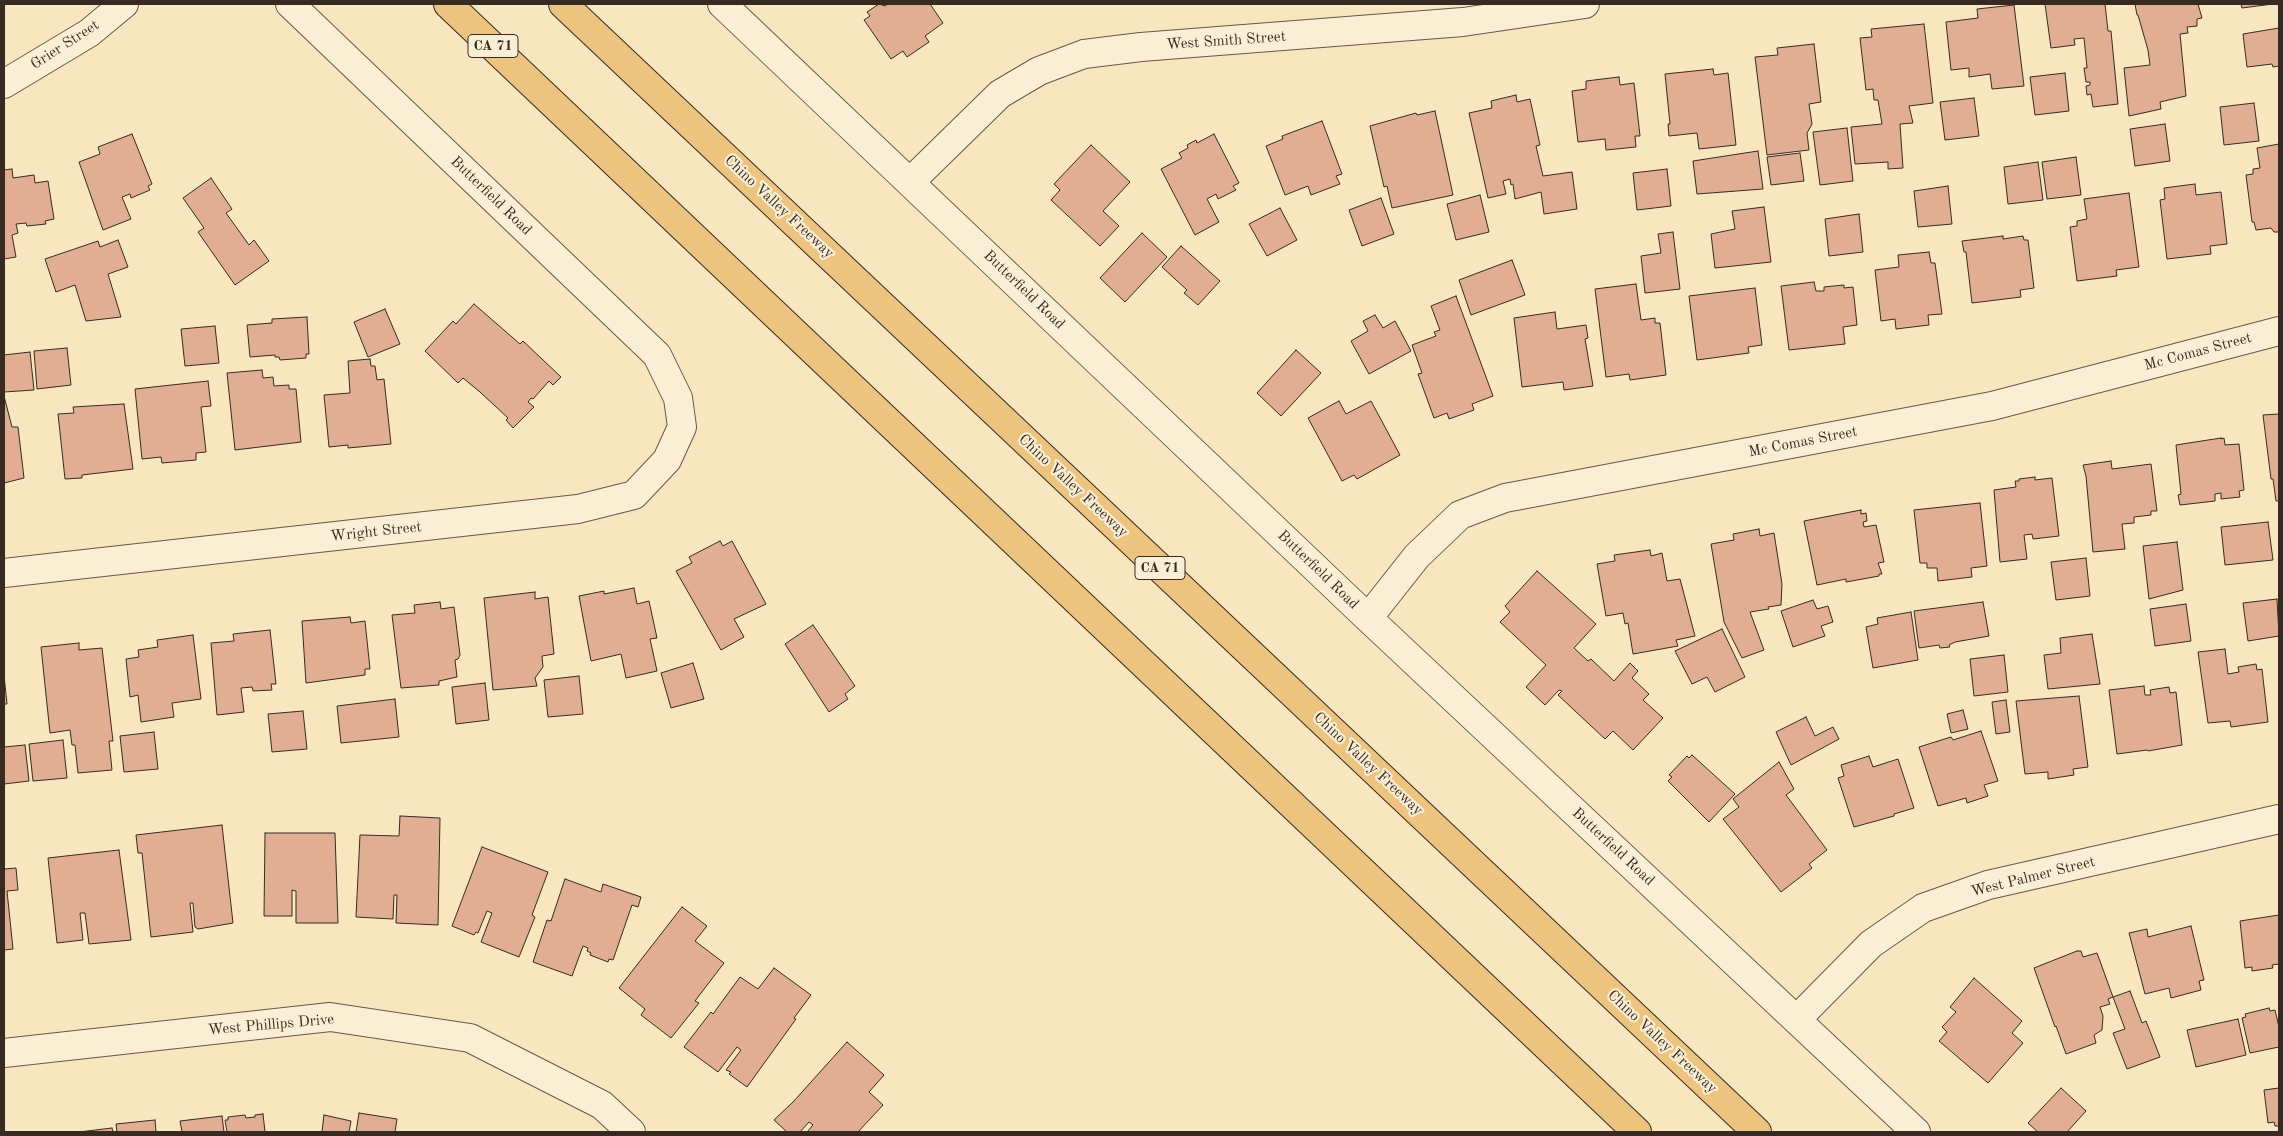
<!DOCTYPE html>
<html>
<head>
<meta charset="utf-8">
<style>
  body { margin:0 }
  #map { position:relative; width:2283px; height:1136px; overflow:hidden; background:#f7e6be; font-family:"Old Standard TT",serif }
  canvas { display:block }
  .frame { position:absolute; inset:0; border:5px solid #362a22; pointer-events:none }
</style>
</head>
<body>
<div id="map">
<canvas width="2283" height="1136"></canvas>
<div class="frame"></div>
</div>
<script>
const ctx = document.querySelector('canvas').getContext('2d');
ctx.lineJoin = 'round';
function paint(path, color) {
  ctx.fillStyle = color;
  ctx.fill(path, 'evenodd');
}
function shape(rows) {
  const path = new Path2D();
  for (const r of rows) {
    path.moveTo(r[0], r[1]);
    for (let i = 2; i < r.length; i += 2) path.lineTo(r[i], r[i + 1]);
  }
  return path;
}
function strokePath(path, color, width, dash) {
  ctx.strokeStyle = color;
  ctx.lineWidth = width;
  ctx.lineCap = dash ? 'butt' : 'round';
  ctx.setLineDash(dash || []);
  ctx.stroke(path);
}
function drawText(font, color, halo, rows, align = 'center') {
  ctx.font = font + ' "Old Standard TT",serif';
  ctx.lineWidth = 4.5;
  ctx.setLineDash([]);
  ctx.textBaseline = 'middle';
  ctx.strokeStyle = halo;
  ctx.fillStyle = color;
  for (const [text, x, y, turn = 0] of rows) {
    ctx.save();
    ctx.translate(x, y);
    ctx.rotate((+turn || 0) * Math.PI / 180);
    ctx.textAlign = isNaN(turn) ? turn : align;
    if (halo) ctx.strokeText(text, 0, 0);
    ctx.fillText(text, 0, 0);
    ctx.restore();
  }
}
const building = shape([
  [879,4,885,6,888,4,930,4,943,23,925,36,929,42,907,57,903,51,891,59,864,20,870,16,867,12,879,4],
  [2045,4,2105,4,2108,31,2111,31,2118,104,2093,107,2091,94,2087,95,2086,86,2090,85,2090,82,2086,82,2084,68,2087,68,2084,38,2074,39,2075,45,2051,48,2045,4],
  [2135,4,2198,4,2202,18,2197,19,2197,26,2187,27,2188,33,2180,34,2186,96,2160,102,2161,109,2129,116,2124,68,2150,65,2148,50,2138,15,2137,15,2135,4],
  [2241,4,2273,4,2242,8,2241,4],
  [2014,5,2024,86,1992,89,1990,74,1969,77,1969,68,1951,70,1946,22,1978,18,1977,9,2014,5],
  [1924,24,1933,103,1909,106,1913,123,1900,124,1903,168,1888,169,1888,162,1855,164,1851,127,1882,124,1878,100,1874,100,1873,89,1866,90,1860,38,1872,37,1871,29,1924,24],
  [2279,28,2279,66,2273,67,2272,64,2247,67,2243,34,2279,28],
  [1814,44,1821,102,1809,104,1812,124,1807,133,1809,150,1767,155,1755,57,1778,55,1777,48,1814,44],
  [1713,69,1714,75,1728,73,1736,145,1699,149,1697,133,1669,136,1668,124,1670,124,1665,74,1713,69],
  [2065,73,2069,111,2035,115,2030,77,2065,73],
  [1619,77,1620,85,1634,83,1640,136,1635,136,1636,147,1606,150,1605,139,1578,142,1572,91,1586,89,1586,81,1619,77],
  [1516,95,1517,102,1530,99,1540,145,1536,146,1543,176,1572,172,1577,209,1544,214,1541,192,1515,199,1513,184,1511,185,1510,179,1503,181,1506,194,1488,198,1469,113,1492,108,1491,101,1516,95],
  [1974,98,1979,136,1945,140,1940,102,1974,98],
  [2254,103,2259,141,2224,145,2220,107,2254,103],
  [1435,111,1453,195,1392,208,1387,186,1384,187,1370,126,1416,113,1417,115,1435,111],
  [1322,121,1342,174,1336,176,1340,184,1311,195,1308,186,1285,195,1266,146,1283,139,1282,136,1322,121],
  [2165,124,2170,161,2135,166,2130,129,2165,124],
  [1847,128,1853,181,1820,185,1813,132,1847,128],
  [132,134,152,184,148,186,150,190,131,198,130,194,122,197,131,219,103,230,79,162,100,154,98,147,132,134],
  [1214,134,1239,183,1233,186,1236,190,1218,199,1216,194,1207,199,1219,222,1195,235,1161,169,1182,158,1179,153,1188,148,1187,145,1196,140,1197,143,1214,134],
  [2279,144,2279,232,2274,232,2271,228,2256,230,2254,222,2252,222,2246,175,2253,174,2253,169,2260,168,2257,148,2279,144],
  [1091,145,1130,182,1103,211,1119,226,1100,246,1051,200,1060,190,1054,184,1091,145],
  [1758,151,1763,189,1697,194,1693,161,1758,151],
  [1800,153,1804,181,1771,185,1767,157,1800,153],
  [2076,157,2081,195,2047,199,2042,162,2076,157],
  [2038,162,2043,200,2008,204,2004,167,2038,162],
  [12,169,13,178,34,175,35,183,48,181,54,219,45,221,46,224,27,226,26,223,16,224,18,233,12,235,16,257,4,259,4,170,12,169],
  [1667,169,1671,206,1637,210,1633,173,1667,169],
  [211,178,232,209,226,213,249,245,254,240,269,261,235,285,198,232,204,228,183,198,211,178],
  [2195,184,2196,195,2221,192,2227,244,2210,246,2211,254,2167,259,2160,200,2165,199,2164,188,2195,184],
  [1948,186,1952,224,1918,227,1914,191,1948,186],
  [2129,193,2139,267,2116,270,2117,276,2077,281,2070,227,2077,226,2077,221,2087,219,2084,199,2129,193],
  [1480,195,1489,232,1456,240,1447,204,1480,195],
  [1381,198,1394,234,1362,246,1349,210,1381,198],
  [1764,207,1771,262,1715,268,1711,234,1735,229,1732,211,1764,207],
  [1280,208,1297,240,1267,256,1249,224,1280,208],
  [1859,214,1863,252,1829,256,1825,219,1859,214],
  [1673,232,1680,289,1645,293,1641,256,1661,253,1658,234,1673,232],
  [1142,233,1167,257,1125,302,1100,278,1142,233],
  [2003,236,2003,239,2023,236,2024,240,2028,240,2034,288,2020,290,2021,297,1972,303,1966,252,1964,252,1962,241,2003,236],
  [118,240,128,267,108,274,121,317,86,321,75,285,56,292,45,259,98,241,100,247,118,240],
  [1181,246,1220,281,1198,305,1184,293,1187,290,1162,267,1181,246],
  [1929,252,1931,263,1935,263,1942,314,1928,315,1929,325,1896,329,1895,319,1881,321,1875,270,1899,267,1898,255,1929,252],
  [1512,260,1525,295,1471,315,1459,280,1512,260],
  [1814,282,1816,291,1824,291,1824,287,1844,285,1844,288,1853,287,1857,325,1843,327,1845,344,1789,350,1781,286,1814,282],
  [1636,284,1641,320,1655,318,1655,323,1660,323,1666,375,1630,380,1629,374,1606,377,1595,289,1636,284],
  [1755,288,1762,345,1748,347,1749,353,1697,360,1689,296,1755,288],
  [1456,296,1493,396,1472,404,1474,410,1449,419,1447,413,1434,418,1418,374,1422,373,1412,345,1436,336,1434,332,1440,330,1431,306,1456,296],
  [474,304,520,344,523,341,561,377,553,385,549,381,533,399,531,398,528,402,534,407,513,428,506,420,508,418,480,392,463,378,458,383,425,351,453,321,456,324,474,304],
  [385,309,400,344,368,357,354,322,385,309],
  [1555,312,1557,329,1586,325,1588,338,1585,339,1593,386,1564,390,1563,382,1522,387,1514,318,1555,312],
  [1375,315,1383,328,1395,321,1411,351,1369,374,1351,341,1368,331,1363,321,1375,315],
  [307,317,309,354,306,354,306,358,280,360,279,357,275,357,275,355,250,357,247,325,272,323,272,319,307,317],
  [215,326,219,363,185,366,181,329,215,326],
  [67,348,71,385,37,389,34,351,67,348],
  [1296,350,1321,373,1281,416,1257,393,1296,350],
  [30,352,34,390,4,392,4,355,30,352],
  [370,359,371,366,375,366,377,380,384,379,391,444,348,448,348,445,329,447,324,395,350,393,348,361,370,359],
  [262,370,263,378,273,377,274,386,289,385,289,389,296,389,301,442,235,450,227,373,262,370],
  [208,381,211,406,201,407,206,452,196,453,196,460,162,463,161,457,142,459,135,389,208,381],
  [4,396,12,427,18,427,24,478,4,483,4,396],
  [1339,401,1346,414,1371,401,1400,455,1357,479,1354,475,1342,481,1308,418,1339,401],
  [124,404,133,469,82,475,82,478,65,479,58,414,74,413,73,407,124,404],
  [2279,414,2279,501,2276,501,2273,479,2271,479,2263,415,2279,414],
  [2221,438,2221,439,2224,438,2225,445,2239,444,2244,490,2239,491,2240,497,2221,499,2221,493,2215,494,2215,501,2180,505,2178,495,2181,494,2176,445,2221,438],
  [2111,461,2112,469,2151,464,2157,511,2151,511,2151,515,2134,517,2134,523,2122,524,2125,549,2093,552,2086,476,2083,465,2111,461],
  [2035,477,2035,480,2052,478,2059,536,2033,539,2032,534,2024,535,2027,559,2000,562,1994,490,2016,487,2015,481,2019,481,2019,479,2035,477],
  [1980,503,1987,566,1971,568,1972,577,1938,581,1937,568,1927,568,1927,563,1920,563,1914,510,1980,503],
  [1861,510,1861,514,1866,513,1867,521,1863,522,1864,527,1876,525,1884,562,1878,563,1882,574,1879,574,1879,576,1846,582,1846,579,1817,585,1804,521,1861,510],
  [2268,522,2273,560,2225,565,2221,527,2268,522],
  [1759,529,1760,536,1774,533,1782,584,1781,605,1768,607,1769,609,1750,612,1764,650,1742,658,1724,622,1711,544,1734,540,1733,534,1759,529],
  [720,541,723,546,732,541,766,604,734,619,744,637,721,650,676,571,692,563,689,557,720,541],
  [2177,542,2183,590,2149,599,2143,546,2177,542],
  [1650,550,1651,556,1662,553,1667,581,1680,579,1695,636,1676,640,1678,646,1633,654,1628,623,1625,624,1623,613,1606,616,1597,564,1615,561,1614,555,1650,550],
  [2086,558,2090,596,2056,600,2051,562,2086,558],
  [1537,571,1596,624,1574,648,1588,661,1591,659,1614,681,1630,663,1638,671,1632,678,1649,694,1643,700,1663,718,1633,750,1613,731,1605,739,1558,695,1562,691,1559,690,1545,705,1526,687,1546,665,1500,622,1510,612,1505,606,1537,571],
  [634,588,637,604,649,601,657,638,650,639,657,671,626,678,621,654,591,661,579,596,604,591,604,594,634,588],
  [535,592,535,599,548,597,554,654,542,656,543,667,535,678,537,686,493,690,484,598,535,592],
  [2277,599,2279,636,2248,641,2243,603,2277,599],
  [1813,600,1817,609,1828,606,1833,622,1821,626,1825,636,1793,647,1781,611,1813,600],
  [440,602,441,609,454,607,460,655,458,659,455,660,457,677,439,681,439,685,401,688,392,615,415,613,414,605,440,602],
  [1983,602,1989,636,1955,642,1949,645,1950,647,1940,648,1939,645,1919,648,1914,611,1983,602],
  [2186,604,2191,641,2155,646,2150,609,2186,604],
  [1911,612,1918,660,1873,668,1866,627,1878,624,1877,618,1911,612],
  [350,617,351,623,365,621,370,669,365,669,365,675,306,683,302,621,350,617],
  [813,625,855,686,845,694,848,699,829,712,785,644,813,625],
  [1722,629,1745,677,1715,692,1707,677,1692,684,1675,651,1722,629],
  [270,630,276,684,271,684,272,690,253,691,252,687,241,688,244,712,217,715,211,643,234,641,233,634,270,630],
  [2092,634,2100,684,2048,689,2044,655,2061,653,2060,638,2092,634],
  [193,635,201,699,172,703,174,717,141,722,138,695,130,697,126,659,139,657,138,650,158,647,157,640,193,635],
  [79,643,79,650,102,648,113,741,109,741,112,770,78,773,75,745,72,745,70,730,50,733,41,647,79,643],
  [2225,649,2228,674,2239,672,2238,667,2256,664,2257,670,2262,669,2268,722,2231,727,2230,721,2208,723,2198,652,2225,649],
  [2004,655,2008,692,1974,696,1970,659,2004,655],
  [693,663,704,699,671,708,661,673,693,663],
  [4,675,7,704,4,704,4,675],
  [579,676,583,714,548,717,544,680,579,676],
  [485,683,489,720,456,724,452,687,485,683],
  [2144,686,2145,695,2151,695,2150,690,2169,687,2170,693,2176,692,2182,745,2148,751,2147,750,2117,754,2109,690,2144,686],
  [2079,696,2088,767,2073,769,2074,775,2048,779,2048,772,2025,774,2016,701,2079,696],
  [395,699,399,737,341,743,337,706,395,699],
  [2006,700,2010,732,1996,734,1992,702,2006,700],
  [1963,710,1968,729,1951,733,1947,714,1963,710],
  [303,711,307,749,272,752,268,714,303,711],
  [1806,717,1815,736,1833,727,1839,739,1791,765,1776,732,1806,717],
  [1981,731,1998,781,1984,785,1988,796,1967,803,1966,798,1938,806,1919,747,1951,737,1953,740,1981,731],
  [154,732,158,769,124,772,120,736,154,732],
  [63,740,67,778,33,781,29,744,63,740],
  [25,745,29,781,4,784,4,747,25,745],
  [1692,755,1735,794,1709,822,1668,781,1672,777,1669,775,1687,756,1689,758,1692,755],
  [1869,756,1873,767,1898,759,1914,808,1894,814,1894,816,1854,827,1838,778,1844,776,1841,765,1869,756],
  [1779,762,1794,789,1786,795,1827,850,1809,864,1812,868,1781,892,1723,819,1739,807,1733,799,1779,762],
  [400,816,440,818,438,925,396,923,397,895,394,895,393,919,356,917,360,835,399,836,400,816],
  [222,825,233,923,198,929,195,927,193,903,190,903,193,932,151,937,142,853,138,853,136,835,222,825],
  [265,833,335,833,338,923,296,923,296,891,292,890,292,916,264,916,265,833],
  [482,847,548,872,532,915,535,917,519,957,481,942,492,913,487,911,478,933,476,932,474,935,452,926,482,847],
  [119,850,131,940,89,944,85,913,80,913,83,940,57,943,48,858,119,850],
  [4,866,5,869,16,868,18,890,7,891,13,949,4,950,4,866],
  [565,879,601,892,603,884,641,897,638,907,632,905,613,960,609,959,608,962,590,955,591,953,587,951,588,948,583,946,572,976,533,962,547,920,551,921,565,879],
  [682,907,707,926,695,941,724,963,695,1001,699,1003,671,1038,641,1015,645,1009,619,988,682,907],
  [2279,915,2279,964,2272,965,2273,968,2252,971,2252,967,2245,968,2240,921,2279,915],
  [2191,926,2204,980,2199,981,2201,990,2171,998,2169,988,2145,994,2129,933,2147,929,2148,937,2191,926],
  [2077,951,2081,951,2083,957,2097,953,2113,997,2108,999,2110,1004,2100,1007,2103,1016,2102,1030,2094,1035,2096,1043,2066,1054,2056,1026,2055,1027,2034,968,2077,951],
  [774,968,811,995,794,1018,796,1019,747,1087,729,1074,731,1072,726,1070,741,1050,737,1047,718,1072,684,1047,711,1012,713,1014,740,977,758,989,774,968],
  [1974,978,2022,1021,2012,1033,2023,1043,1988,1083,1939,1041,1947,1032,1942,1027,1956,1012,1950,1007,1974,978],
  [2130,991,2142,1023,2146,1021,2160,1057,2127,1069,2113,1033,2125,1029,2113,997,2130,991],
  [2269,1008,2270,1011,2275,1010,2279,1027,2279,1047,2250,1053,2242,1018,2246,1017,2245,1014,2269,1008],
  [2238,1019,2246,1055,2196,1067,2187,1030,2238,1019],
  [847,1042,884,1075,869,1092,883,1105,858,1132,807,1132,813,1125,809,1122,800,1132,787,1132,774,1120,793,1102,847,1042],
  [2061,1088,2086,1111,2067,1132,2038,1132,2028,1123,2061,1088],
  [2279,1088,2279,1126,2275,1126,2274,1122,2268,1123,2264,1090,2279,1088],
  [359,1113,397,1119,395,1132,356,1132,359,1113],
  [263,1114,265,1132,227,1132,225,1120,228,1120,228,1117,245,1115,246,1118,255,1117,255,1115,263,1114],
  [324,1115,351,1121,349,1132,322,1132,324,1115],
  [222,1116,224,1132,182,1132,180,1121,222,1116],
  [155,1120,156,1132,117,1132,116,1124,155,1120],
  [112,1128,113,1132,79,1132,112,1128]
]);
const street = shape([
  [722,4,1368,618,1916,1132],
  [4,84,89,33,124,4],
  [910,182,1000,94,1039,71,1084,54,1141,47,1463,22,1585,4],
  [4,573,578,509,634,495,667,460,682,427,678,398,657,355,290,4],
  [1368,618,1417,556,1460,515,1505,498,1992,406,2279,331],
  [1797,1019,1871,944,1923,908,1988,885,2279,819],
  [4,1053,330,1017,470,1038,602,1105,631,1132]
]);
const highway = shape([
  [448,4,1637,1132],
  [563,4,1757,1132]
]);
const shields = [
  [493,46,50],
  [1160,568,50]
];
const shieldNames = [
  ["CA 71",493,46],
  ["CA 71",1160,568]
];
const streetNames = [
  ["West Smith Street",1226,41,-4],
  ["Grier Street",65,45,-33],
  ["Butterfield Road",491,196,44],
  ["Chino Valley Freeway",779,207,43],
  ["Butterfield Road",1024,290,44],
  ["Mc Comas Street",2198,352,-15],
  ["Mc Comas Street",1803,442,-11],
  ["Chino Valley Freeway",1073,486,43],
  ["Wright Street",376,532,-6],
  ["Butterfield Road",1318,570,44],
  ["Chino Valley Freeway",1368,764,43],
  ["Butterfield Road",1613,847,43],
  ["West Palmer Street",2033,877,-14],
  ["West Phillips Drive",271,1025,-5],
  ["Chino Valley Freeway",1662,1042,43]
];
paint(building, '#e1ae93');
strokePath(building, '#362a22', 1);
strokePath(street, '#665949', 30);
strokePath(highway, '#362a22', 30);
strokePath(street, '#faefd5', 28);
strokePath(highway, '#ecc37f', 28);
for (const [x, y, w] of shields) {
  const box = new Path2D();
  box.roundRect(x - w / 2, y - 11.5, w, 23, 4);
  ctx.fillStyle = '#faefd5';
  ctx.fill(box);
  strokePath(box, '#362a22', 1);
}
drawText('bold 14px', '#362a22', null, shieldNames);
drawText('15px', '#362a22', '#faefd5', streetNames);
</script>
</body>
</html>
